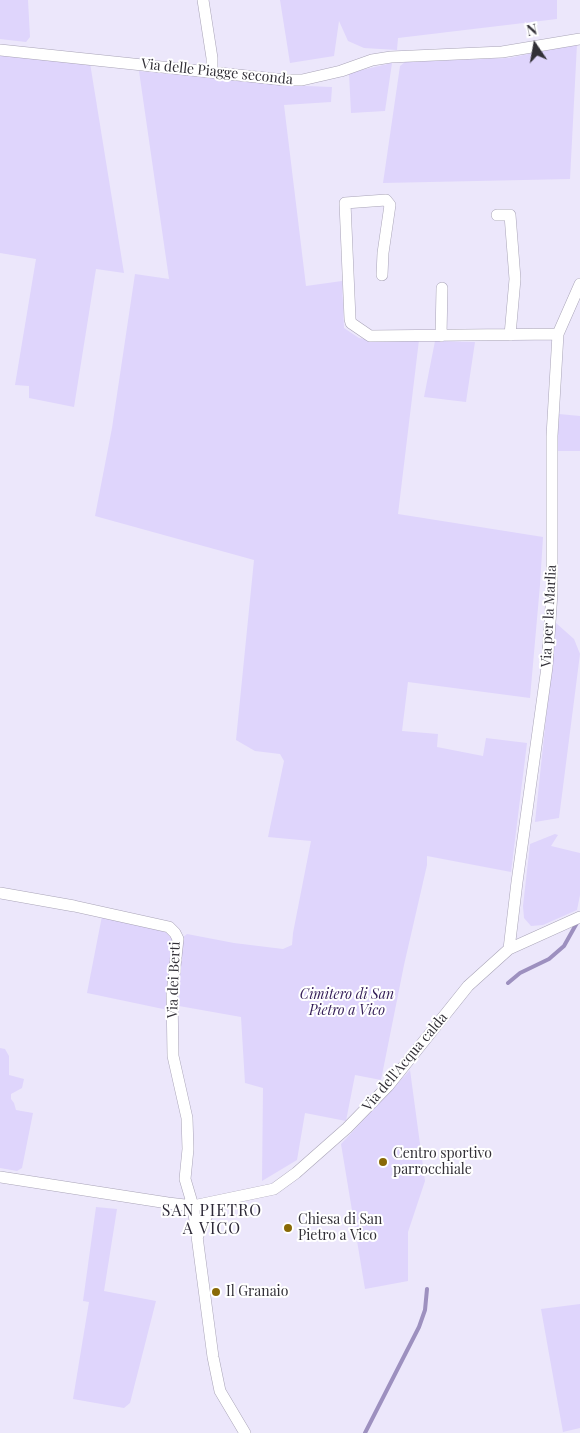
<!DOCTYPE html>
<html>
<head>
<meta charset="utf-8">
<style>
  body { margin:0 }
  #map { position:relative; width:580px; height:1433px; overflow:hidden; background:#ece7fb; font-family:"Playfair Display",serif }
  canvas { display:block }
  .north { position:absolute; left:510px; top:20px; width:50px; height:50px; -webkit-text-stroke:4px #fff; paint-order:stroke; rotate:348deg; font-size:14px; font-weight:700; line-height:20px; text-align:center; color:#323037 }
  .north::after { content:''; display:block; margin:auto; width:18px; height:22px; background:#323037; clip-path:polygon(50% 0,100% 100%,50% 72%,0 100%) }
</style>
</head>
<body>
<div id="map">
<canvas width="580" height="1433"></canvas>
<div class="north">N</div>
</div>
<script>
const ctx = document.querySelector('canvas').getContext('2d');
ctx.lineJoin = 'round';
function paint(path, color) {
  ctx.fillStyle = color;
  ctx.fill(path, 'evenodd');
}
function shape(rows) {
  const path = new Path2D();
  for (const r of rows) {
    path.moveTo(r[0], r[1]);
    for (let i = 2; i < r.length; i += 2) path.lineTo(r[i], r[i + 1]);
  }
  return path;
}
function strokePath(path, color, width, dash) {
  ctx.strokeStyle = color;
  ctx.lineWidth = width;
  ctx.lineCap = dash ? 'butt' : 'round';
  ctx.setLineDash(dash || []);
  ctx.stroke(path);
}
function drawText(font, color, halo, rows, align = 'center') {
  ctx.font = font + ' "Playfair Display",serif';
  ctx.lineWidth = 4;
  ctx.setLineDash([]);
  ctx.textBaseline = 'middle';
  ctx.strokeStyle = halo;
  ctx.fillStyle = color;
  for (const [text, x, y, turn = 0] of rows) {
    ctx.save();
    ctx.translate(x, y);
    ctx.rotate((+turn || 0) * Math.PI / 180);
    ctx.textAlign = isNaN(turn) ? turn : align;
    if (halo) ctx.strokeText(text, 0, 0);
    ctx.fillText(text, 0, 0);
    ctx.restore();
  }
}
const green = shape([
  [0,0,28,0,30,37,26,42,0,39],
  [280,0,557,0,557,19,398,38,397,50,364,48,348,41,339,21,334,56,290,63],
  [577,44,570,179,383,183,400,66,405,62,509,58],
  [0,53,90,63,124,273,96,269,74,407,29,398,29,386,15,385,36,259,0,253],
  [392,63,385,111,351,113,349,73],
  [139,71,280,85,332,87,331,102,284,105,306,286,342,281,344,328,359,338,383,342,419,340,398,514,543,537,540,585,530,698,408,682,402,731,438,734,437,747,483,756,486,738,527,743,511,872,427,856,427,865,404,965,381,1080,355,1075,346,1121,305,1113,297,1160,262,1181,263,1088,245,1083,241,1017,179,1006,182,938,187,934,234,943,283,949,292,945,293,933,311,841,268,837,284,761,280,754,255,751,236,740,254,560,95,516,112,428,135,274,169,279],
  [435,341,475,342,466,402,424,397],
  [559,414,580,416,580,451,557,451],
  [556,623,574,639,580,654,559,818,535,822],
  [555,834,558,835,551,846,580,853,580,895,577,910,543,925,531,926,524,918,523,906,530,844],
  [102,916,165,931,173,940,168,1010,87,993],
  [0,1048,5,1049,9,1056,9,1075,24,1079,22,1088,11,1094,11,1099,14,1103,16,1110,33,1113,22,1168,17,1171,0,1168],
  [410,1070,425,1181,408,1232,408,1281,365,1289,341,1144],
  [96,1207,117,1209,104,1291,156,1301,130,1403,124,1408,73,1399,89,1302,83,1301],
  [580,1304,580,1428,563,1432,541,1309]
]);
const stream = shape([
  [508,983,520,973,549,959,564,946,578,921],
  [365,1433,419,1327,425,1310,427,1289]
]);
const minor = shape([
  [203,0,212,58,212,72],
  [0,50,285,80,302,80,341,71,372,60,391,57,502,52,580,39],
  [497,215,510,215,515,279,510,335],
  [382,275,383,253,390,205,386,200,345,203,350,319,351,323,370,336,558,334],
  [441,336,442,288],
  [0,893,74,906,169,927,175,933,178,939,172,994,173,1056,187,1118,188,1149,185,1179,193,1206,213,1357,220,1391,245,1433],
  [509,949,517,882,547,667,552,592,552,436,558,334,580,284],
  [0,1177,168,1203,193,1206,274,1189,296,1173,347,1128,388,1086,468,986,509,949,580,917],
  [198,1236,202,1223,210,1211,223,1202]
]);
const markers = [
  [383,1162,5,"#896906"],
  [288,1228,5,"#896906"],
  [216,1292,5,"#896906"]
];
const streetNames = [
  ["Via delle Piagge seconda",217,72,6],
  ["Via per la Marlia",549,616,-87],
  ["Via dei Berti",174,980,-88],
  ["Via dell'Acqua calda",405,1062,-50]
];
const parkNames = [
  ["Cimitero di San",347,995],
  ["Pietro a Vico",347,1011]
];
const poiNames = [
  ["Centro sportivo",393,1154],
  ["parrocchiale",393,1170],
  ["Chiesa di San",298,1220],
  ["Pietro a Vico",298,1236],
  ["Il Granaio",226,1292]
];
const quarterNames = [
  ["SAN PIETRO",212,1211],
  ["A VICO",212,1229]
];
paint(green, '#dfd5fc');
strokePath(stream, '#9d90bf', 4);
strokePath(minor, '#a9a4b7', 12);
strokePath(minor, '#fff', 11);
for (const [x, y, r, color] of markers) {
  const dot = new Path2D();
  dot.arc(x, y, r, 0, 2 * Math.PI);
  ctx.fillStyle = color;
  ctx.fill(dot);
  strokePath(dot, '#fff', 2);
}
drawText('14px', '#323037', '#fff', streetNames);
drawText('italic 14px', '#331d56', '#fff', parkNames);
drawText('14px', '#323037', '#fff', poiNames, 'left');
ctx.letterSpacing = '1px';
drawText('16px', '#2c2836', '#fff', quarterNames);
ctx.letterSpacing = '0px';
</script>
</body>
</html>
